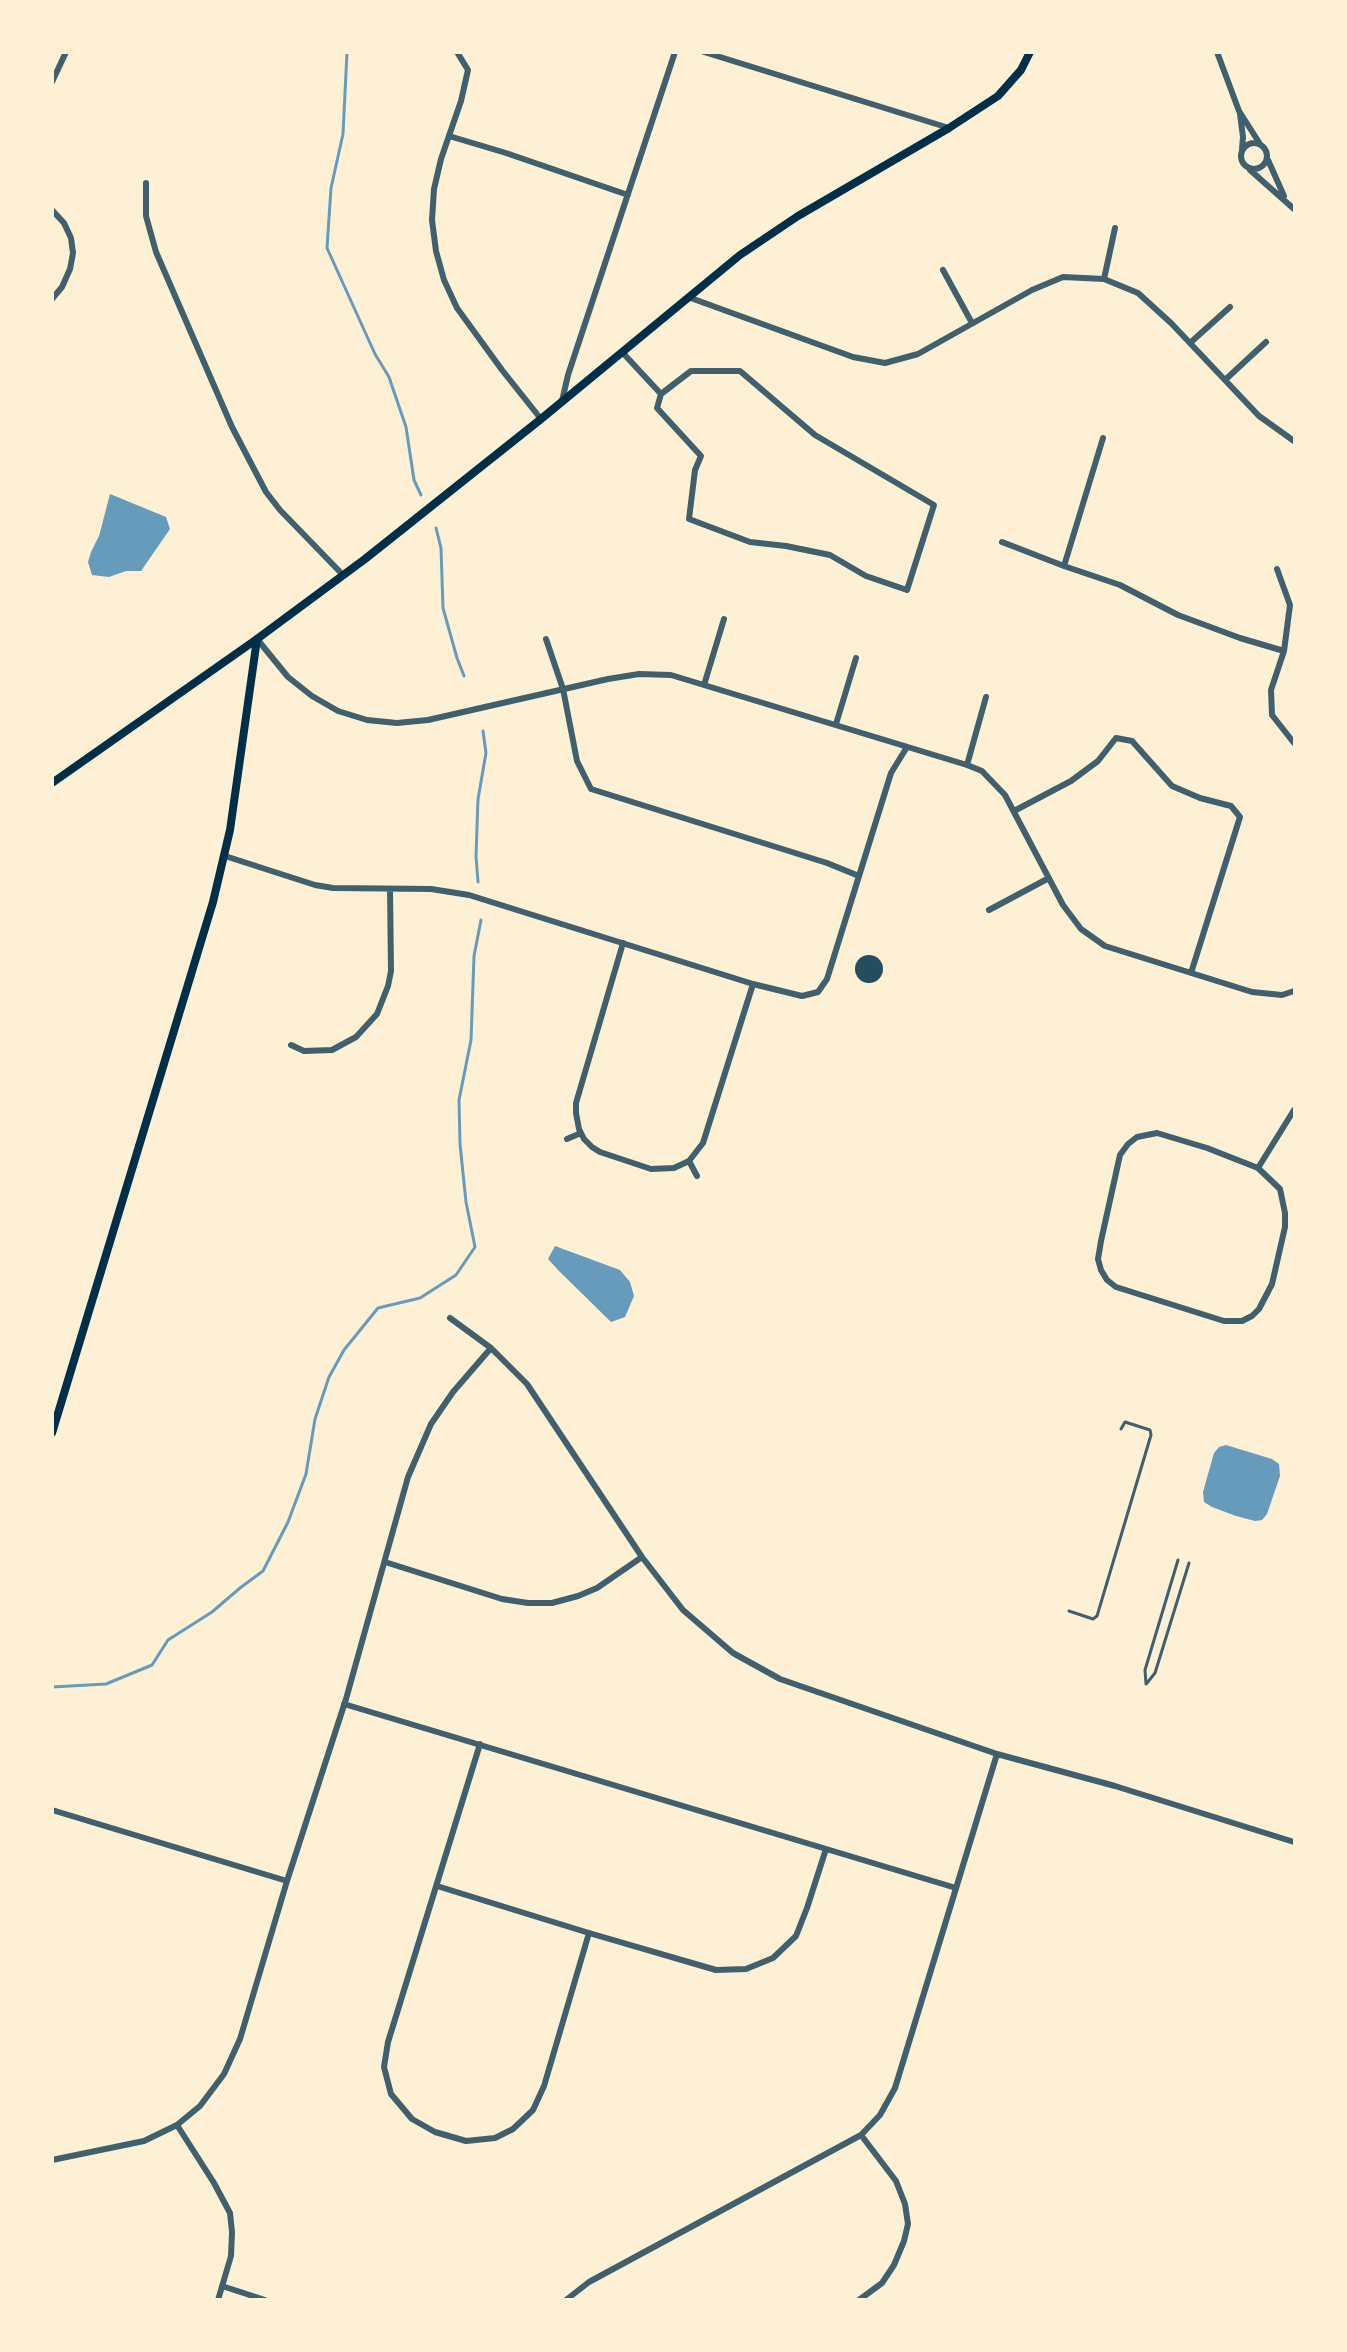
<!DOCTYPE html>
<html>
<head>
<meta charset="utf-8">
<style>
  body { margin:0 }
  #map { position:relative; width:1347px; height:2352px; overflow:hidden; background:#fdf0d5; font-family:"DM Sans",sans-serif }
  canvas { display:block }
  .frame { position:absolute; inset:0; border:54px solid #fdf0d5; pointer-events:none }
</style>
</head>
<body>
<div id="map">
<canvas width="1347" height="2352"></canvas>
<div class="frame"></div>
</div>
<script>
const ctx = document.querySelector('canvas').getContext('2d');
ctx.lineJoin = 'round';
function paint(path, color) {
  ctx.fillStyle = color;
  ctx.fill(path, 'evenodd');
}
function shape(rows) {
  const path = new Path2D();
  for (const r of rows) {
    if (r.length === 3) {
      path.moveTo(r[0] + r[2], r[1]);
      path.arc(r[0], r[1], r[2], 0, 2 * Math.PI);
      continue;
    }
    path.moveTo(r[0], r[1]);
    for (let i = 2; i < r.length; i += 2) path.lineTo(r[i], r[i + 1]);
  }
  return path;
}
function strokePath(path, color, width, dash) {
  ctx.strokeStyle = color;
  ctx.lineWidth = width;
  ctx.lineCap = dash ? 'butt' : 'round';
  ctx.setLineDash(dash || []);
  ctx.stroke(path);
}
const water = shape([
  [110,494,166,517,170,529,141,571,126,571,109,577,92,575,88,562,91,552,99,536],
  [555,1246,620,1270,630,1282,634,1296,625,1317,611,1322,559,1271,548,1259],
  [1226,1445,1272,1459,1279,1464,1280,1476,1267,1514,1262,1520,1255,1521,1236,1516,1212,1507,1204,1502,1203,1492,1214,1453,1219,1447]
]);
const stream = shape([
  [347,52,343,134,331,188,327,248,375,354,389,377,406,427,414,480,421,495],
  [436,528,441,548,443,608,457,658,464,676],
  [478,882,476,856,478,799,486,753,483,731],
  [52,1687,106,1684,152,1665,168,1640,212,1612,240,1588,263,1571,288,1522,306,1474,315,1419,329,1377,344,1350,378,1308,420,1298,456,1275,475,1247,466,1202,460,1144,459,1100,471,1040,474,956,481,920]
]);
const building = shape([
  [869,969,14]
]);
const service = shape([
  [1069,1611,1093,1619,1097,1616,1151,1435,1150,1430,1125,1422,1121,1429],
  [1147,1683,1155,1673,1189,1563],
  [1146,1684,1145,1670,1178,1560]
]);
const minor = shape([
  [457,52,468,70,461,101,441,159,434,189,432,220,436,251,444,280,457,308,502,370,541,419],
  [704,52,949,128],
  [1217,52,1239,111,1260,144],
  [52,82,66,52],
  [1240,114,1243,137,1242,149],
  [449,136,506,153,628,195],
  [1254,156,13],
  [1268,160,1284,196],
  [1250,170,1294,209],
  [146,183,146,216,156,252,232,427,266,492,280,510,343,575],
  [52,210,64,223,71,238,73,253,70,269,62,287,52,299],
  [943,270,972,323],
  [1104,279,1115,228],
  [688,297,853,357,885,363,918,354,1032,290,1063,277,1104,279,1138,293,1171,323,1259,416,1294,441],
  [1190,343,1230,307],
  [622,352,661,394,657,408,701,456,695,470,689,519,750,542,786,546,830,555,866,576,907,590,934,505,815,435,740,371,691,371,661,394],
  [1225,380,1266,342],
  [562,401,568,375,675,52],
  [1002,542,1064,566,1120,585,1178,615,1240,638,1284,651],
  [1064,566,1103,438],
  [1277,569,1290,605,1284,651,1271,690,1272,715,1294,743],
  [257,639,288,677,312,696,338,711,367,720,397,723,428,720,608,679,639,674,671,675,967,765,982,771,1005,795,1063,905,1081,929,1105,946,1252,992,1282,995,1294,991],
  [546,639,563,689,577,761,591,789,827,863,859,876],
  [704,685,724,619],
  [836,724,856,658],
  [967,765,986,697],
  [1014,811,1071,781,1098,761,1116,738,1132,741,1172,786,1200,798,1231,806,1240,817,1191,973],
  [225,856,315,885,333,888,431,889,469,895,753,984,802,996,818,992,827,979,891,773,907,747],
  [989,910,1049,878],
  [623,943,576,1103,576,1113,579,1129,584,1139,592,1147,600,1152,651,1169,674,1168,689,1161,703,1143,753,984],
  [291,1045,304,1051,332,1050,356,1037,377,1014,388,986,391,971,390,889],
  [1157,1133,1207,1148,1258,1168,1280,1189,1285,1213,1285,1227,1272,1284,1259,1309,1252,1316,1242,1321,1224,1321,1116,1287,1107,1280,1101,1270,1098,1259,1101,1241,1120,1155,1128,1144,1137,1137,1157,1133],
  [567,1139,581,1133],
  [689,1161,697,1176],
  [1258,1168,1294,1110],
  [450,1318,491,1348,527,1384,642,1557,683,1610,733,1653,780,1679,997,1754,1115,1786,1294,1842],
  [385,1562,502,1599,528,1603,552,1603,578,1596,597,1588,642,1557],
  [344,1704,956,1888],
  [480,1744,388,2042,384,2067,391,2094,412,2119,435,2132,466,2141,495,2138,513,2129,533,2110,544,2086,589,1933],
  [52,1810,287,1881],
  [437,1886,589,1933,716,1970,746,1969,773,1958,796,1936,807,1908,826,1849],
  [177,2125,214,2183,230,2213,232,2232,231,2256,218,2300],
  [52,2160,144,2141,177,2125,200,2106,224,2074,240,2039,287,1881,346,1699,408,1477,431,1424,453,1392,491,1348],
  [222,2286,265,2300],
  [566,2300,589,2282,861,2135,880,2115,895,2088,997,1754],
  [859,2300,882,2283,894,2265,904,2241,908,2224,905,2204,896,2181,861,2135]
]);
const secondary = shape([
  [52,783,257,639,365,559,541,419,740,255,798,216,949,128,998,96,1021,70,1030,52],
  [52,1433,213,902,230,830,257,639]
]);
paint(water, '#669bbc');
strokePath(stream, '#669bbc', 3);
paint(building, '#264d5e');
strokePath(service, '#3f606c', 3);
strokePath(minor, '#3f606c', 6);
strokePath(secondary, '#003049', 8);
</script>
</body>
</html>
